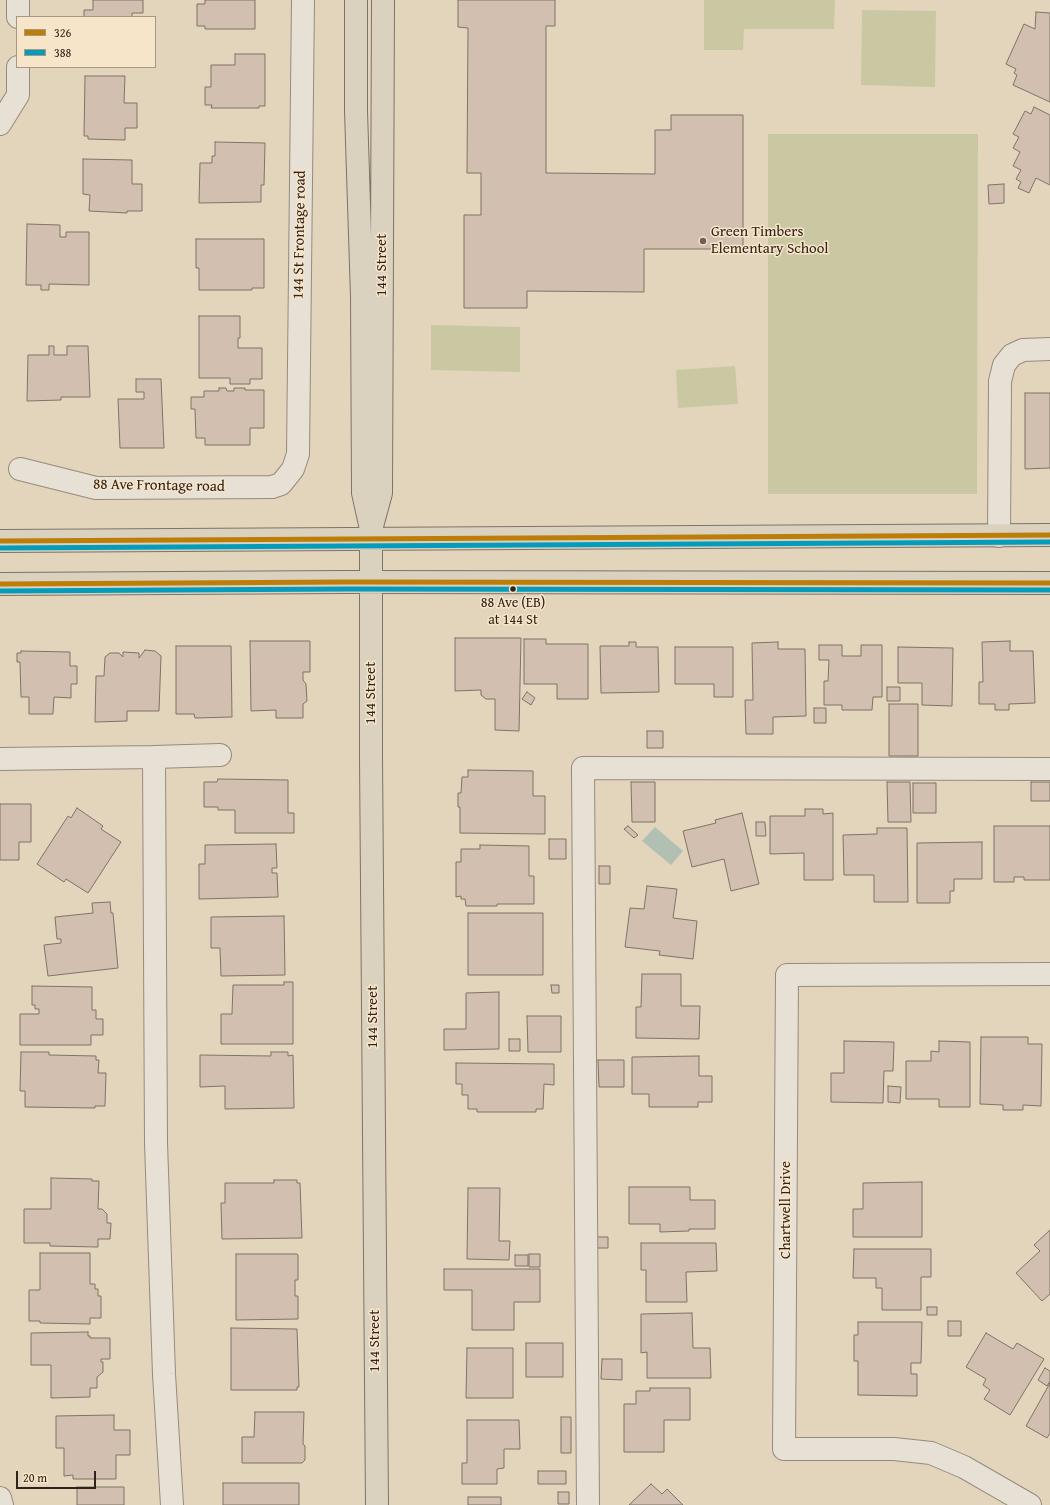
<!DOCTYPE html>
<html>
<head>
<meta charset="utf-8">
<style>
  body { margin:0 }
  #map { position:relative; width:1050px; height:1505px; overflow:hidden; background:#e3d4bc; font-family:"Gentium Book Plus",serif }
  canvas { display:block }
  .legend { position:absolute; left:16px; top:16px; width:140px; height:52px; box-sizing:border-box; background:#f7e5c9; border:1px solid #a89783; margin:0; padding:5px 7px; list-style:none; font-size:12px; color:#31221b }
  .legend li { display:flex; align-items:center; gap:8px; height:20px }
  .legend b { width:20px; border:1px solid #a89783 }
  .scale { position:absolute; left:16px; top:1471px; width:80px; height:18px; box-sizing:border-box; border:2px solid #31221b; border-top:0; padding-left:5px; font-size:12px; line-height:14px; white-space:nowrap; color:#31221b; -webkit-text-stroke:3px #f7e5c9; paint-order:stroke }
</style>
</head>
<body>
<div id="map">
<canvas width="1050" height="1505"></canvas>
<ul class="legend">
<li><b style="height:5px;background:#bc7e08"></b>326</li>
<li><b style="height:5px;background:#059cbc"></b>388</li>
</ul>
<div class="scale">20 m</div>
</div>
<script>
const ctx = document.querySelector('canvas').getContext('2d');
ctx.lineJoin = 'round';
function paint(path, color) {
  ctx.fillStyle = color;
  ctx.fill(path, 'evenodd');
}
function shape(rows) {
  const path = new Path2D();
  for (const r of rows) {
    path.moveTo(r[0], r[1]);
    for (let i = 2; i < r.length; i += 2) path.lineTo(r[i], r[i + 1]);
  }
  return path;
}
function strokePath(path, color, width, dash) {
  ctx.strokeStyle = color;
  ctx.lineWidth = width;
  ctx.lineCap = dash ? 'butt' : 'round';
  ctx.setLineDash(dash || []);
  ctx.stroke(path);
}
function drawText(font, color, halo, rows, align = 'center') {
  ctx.font = font + ' "Gentium Book Plus",serif';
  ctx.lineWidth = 3;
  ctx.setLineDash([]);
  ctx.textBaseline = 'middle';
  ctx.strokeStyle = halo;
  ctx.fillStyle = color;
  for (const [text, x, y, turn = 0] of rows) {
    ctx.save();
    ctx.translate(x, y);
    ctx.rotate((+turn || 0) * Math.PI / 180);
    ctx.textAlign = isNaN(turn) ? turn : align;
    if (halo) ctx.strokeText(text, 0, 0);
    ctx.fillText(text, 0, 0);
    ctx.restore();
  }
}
const green = shape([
  [704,0,835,0,834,29,744,29,743,50,704,50],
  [862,10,936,11,935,87,861,85],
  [768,134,978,134,977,494,768,494],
  [431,325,520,327,520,372,431,370],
  [735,366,738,404,678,408,676,370]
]);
const water = shape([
  [655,827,683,851,671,865,642,841]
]);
const building = shape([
  [93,0,143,0,143,13,132,13,132,17,84,17,84,10,93,10,93,0],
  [205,0,255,0,255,29,205,29,205,26,197,26,197,4,205,4,205,0],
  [458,0,555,0,555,26,546,26,546,173,655,174,655,130,671,130,671,115,743,115,743,249,644,249,644,292,527,291,527,308,464,308,464,215,481,215,481,173,467,173,468,28,458,27,458,0],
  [1036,12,1050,13,1050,102,1013,85,1017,75,1014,73,1016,69,1006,64,1024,24,1035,29,1036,12],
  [235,54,265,54,265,106,259,106,259,108,211,108,212,105,205,105,205,87,211,87,211,65,235,65,235,54],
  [85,76,125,76,124,103,137,103,137,128,125,128,125,140,88,139,88,136,84,136,85,76],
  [1034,107,1050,115,1050,185,1036,178,1029,193,1018,188,1021,182,1016,179,1021,170,1013,166,1020,152,1013,148,1019,137,1013,134,1025,111,1031,114,1034,107],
  [215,142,265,143,264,185,261,185,261,202,199,203,200,163,212,163,212,156,215,156,215,142],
  [83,159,132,160,132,184,142,184,142,211,127,211,127,213,89,211,90,195,83,194,83,159],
  [1004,184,1004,203,989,204,988,185,1004,184],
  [27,224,60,225,60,237,66,237,66,232,89,232,89,285,49,284,49,290,41,290,41,285,26,285,27,224],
  [196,239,264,239,264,288,252,288,252,290,199,290,199,268,196,268,196,239],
  [199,316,240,316,240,338,238,338,238,348,262,348,262,379,250,379,250,384,230,384,230,378,199,378,199,316],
  [49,346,54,346,54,355,67,355,67,346,88,346,90,397,61,397,61,400,27,401,28,355,49,355,49,346],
  [136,379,161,379,164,448,120,448,118,399,144,399,144,392,136,392,136,379],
  [219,388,226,388,227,391,234,391,234,388,245,388,245,390,264,390,264,428,250,428,250,445,205,445,205,438,196,438,195,409,191,409,191,397,204,397,204,391,219,391,219,388],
  [1025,393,1050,393,1050,468,1025,469,1025,393],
  [455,638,521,638,519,731,495,730,495,699,486,699,481,695,481,690,455,691,455,638],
  [524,639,546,639,546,644,588,644,588,699,557,699,557,684,524,684,524,639],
  [250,641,310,641,310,672,303,672,303,680,306,684,307,701,303,704,303,718,276,718,276,710,251,711,250,641],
  [1010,641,1010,651,1033,651,1035,703,1009,704,1009,710,995,710,995,704,979,704,979,682,983,682,982,642,1010,641],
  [629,642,636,642,636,647,658,647,659,692,601,693,600,646,629,646,629,642],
  [778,642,778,649,805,649,806,716,773,717,773,734,746,734,745,700,753,700,752,643,778,642],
  [819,645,842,645,842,656,861,656,861,645,882,645,882,697,873,697,872,710,842,710,842,705,824,705,824,681,828,681,829,660,819,660,819,645],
  [176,646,231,646,232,717,195,718,194,714,176,714,176,646],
  [675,647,733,647,733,697,714,697,714,684,675,684,675,647],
  [898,647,953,648,952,706,922,705,922,683,898,683,898,647],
  [145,650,155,651,161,656,159,711,127,711,127,721,95,722,96,676,104,676,105,657,110,653,119,653,123,657,123,652,139,653,139,658,145,650],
  [21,651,70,652,70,666,77,666,77,684,71,684,71,698,54,697,53,714,29,714,29,697,21,697,20,662,17,662,17,653,21,653,21,651],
  [887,687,900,687,900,701,887,701,887,687],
  [527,692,535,698,531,705,522,699,527,692],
  [889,704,918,704,918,756,889,756,889,704],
  [814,708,826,708,826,723,814,723,814,708],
  [647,731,663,731,663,748,647,748,647,731],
  [468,770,533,771,533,796,545,796,545,834,460,833,460,807,458,807,458,793,461,793,462,777,468,777,468,770],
  [218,779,288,780,288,813,294,813,294,833,235,833,235,810,218,810,218,807,204,807,204,782,217,782,218,779],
  [631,782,655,782,655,822,632,822,631,782],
  [887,782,910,782,911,822,888,822,887,782],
  [1031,782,1050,782,1050,801,1031,801,1031,782],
  [913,783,936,783,936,813,913,813,913,783],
  [0,804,31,804,31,842,19,842,19,860,0,860,0,804],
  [77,808,103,826,101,829,121,842,88,893,66,879,64,882,37,864,68,816,71,818,77,808],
  [805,809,823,809,823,814,833,813,833,880,804,880,804,853,770,854,770,816,805,816,805,809],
  [742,813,759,884,731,891,724,859,692,867,683,831,716,823,715,820,742,813],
  [756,822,765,822,766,836,756,836,756,822],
  [628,826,638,835,634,838,624,829,628,826],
  [994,826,1050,826,1050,880,1024,880,1024,877,1014,877,1014,882,994,882,994,826],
  [877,828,907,828,908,902,874,902,874,875,844,875,843,835,877,834,877,828],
  [549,839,566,839,566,859,549,859,549,839],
  [982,842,982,879,954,879,954,891,950,891,950,903,917,903,917,843,982,842],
  [276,844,277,868,272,868,272,873,277,873,278,897,199,899,199,864,205,864,205,845,276,844],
  [480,845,529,846,529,876,534,876,534,904,497,904,497,906,466,906,465,899,461,899,461,896,456,897,456,862,461,862,461,849,480,849,480,845],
  [599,866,610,866,610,884,599,884,599,866],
  [647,886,677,889,673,918,697,921,693,959,659,955,660,951,625,947,630,908,644,909,647,886],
  [110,902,111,913,113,913,118,968,48,976,44,945,61,943,61,939,57,939,55,917,93,913,92,903,110,902],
  [468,913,543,913,543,975,468,975,468,913],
  [284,916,285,975,221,976,220,948,211,948,211,917,284,916],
  [642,974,681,974,681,1006,700,1006,699,1039,636,1038,636,1007,641,1007,642,974],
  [284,982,293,982,293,1044,221,1044,221,1014,232,1014,233,985,284,985,284,982],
  [551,985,559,985,559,993,552,993,551,985],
  [32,986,92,987,92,1010,96,1010,96,1019,103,1019,103,1035,91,1035,91,1045,20,1045,20,1014,39,1014,39,1009,35,1009,35,1005,32,1005,32,986],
  [499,992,499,1049,444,1050,444,1029,466,1029,466,993,499,992],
  [527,1016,561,1016,561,1052,528,1052,527,1016],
  [981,1037,1028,1037,1028,1044,1042,1044,1041,1106,1023,1105,1023,1110,1003,1110,1003,1105,980,1104,981,1037],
  [509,1039,520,1039,520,1051,509,1051,509,1039],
  [844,1041,894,1042,893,1071,884,1071,883,1103,831,1102,831,1073,844,1073,844,1041],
  [939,1041,970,1042,970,1107,939,1107,939,1099,906,1099,906,1061,931,1061,931,1051,939,1052,939,1041],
  [21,1052,49,1052,49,1055,96,1056,96,1060,99,1060,98,1073,106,1073,105,1106,95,1106,95,1108,25,1107,25,1091,20,1091,21,1052],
  [271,1052,288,1052,288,1056,293,1055,294,1108,225,1109,225,1086,200,1087,200,1055,271,1056,271,1052],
  [699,1056,699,1076,712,1076,712,1102,698,1102,698,1107,649,1107,649,1094,632,1094,632,1057,699,1056],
  [598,1060,624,1060,624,1087,599,1087,598,1060],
  [456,1063,554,1064,554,1085,544,1084,543,1109,536,1109,536,1112,477,1112,477,1109,468,1109,468,1095,462,1095,462,1084,456,1084,456,1063],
  [888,1086,901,1087,900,1103,888,1102,888,1086],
  [51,1178,92,1179,92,1181,99,1181,98,1209,102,1209,107,1214,107,1223,111,1223,110,1239,98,1239,98,1247,50,1246,50,1243,24,1243,24,1209,51,1209,51,1178],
  [274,1180,297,1180,297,1183,300,1183,302,1238,222,1239,221,1203,225,1203,225,1183,274,1183,274,1180],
  [922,1182,922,1237,853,1237,853,1209,863,1209,863,1183,922,1182],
  [629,1187,690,1187,690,1200,715,1200,715,1229,689,1229,689,1231,660,1232,660,1224,629,1224,629,1187],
  [468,1188,500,1188,499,1241,510,1241,509,1260,467,1259,468,1188],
  [1050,1230,1050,1294,1042,1301,1016,1273,1040,1251,1034,1245,1050,1230],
  [597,1237,608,1237,608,1248,597,1248,597,1237],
  [641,1243,716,1243,717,1271,686,1272,687,1302,646,1302,646,1270,641,1270,641,1243],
  [854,1249,931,1249,931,1277,921,1277,921,1310,882,1310,882,1288,876,1288,876,1278,853,1278,854,1249],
  [40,1253,90,1253,90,1284,95,1284,95,1289,98,1289,98,1296,101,1296,101,1318,90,1318,90,1324,40,1323,40,1321,29,1321,29,1290,40,1290,40,1253],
  [236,1254,297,1254,298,1255,298,1280,295,1280,295,1296,298,1296,298,1319,236,1320,236,1254],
  [529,1254,540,1254,540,1267,529,1267,529,1254],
  [515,1255,528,1255,528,1266,515,1266,515,1255],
  [444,1269,540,1269,540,1302,514,1302,514,1330,472,1330,472,1290,444,1290,444,1269],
  [927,1307,937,1307,937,1315,927,1315,927,1307],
  [692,1313,693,1348,710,1348,711,1378,647,1378,647,1352,641,1353,641,1314,692,1313],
  [948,1321,961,1321,961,1336,948,1336,948,1321],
  [858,1322,922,1322,921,1363,911,1363,911,1374,917,1374,917,1396,858,1395,858,1361,854,1361,854,1335,858,1335,858,1322],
  [231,1328,297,1329,299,1387,297,1387,297,1390,231,1390,231,1328],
  [88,1332,88,1336,90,1336,90,1338,110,1338,110,1359,101,1359,101,1362,103,1362,103,1372,97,1377,97,1388,90,1388,90,1397,51,1398,51,1365,31,1365,31,1333,88,1332],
  [986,1333,1013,1349,1017,1343,1044,1359,1010,1415,984,1399,990,1390,983,1385,986,1379,966,1367,986,1333],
  [526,1343,563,1343,563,1377,526,1377,526,1343],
  [467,1348,513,1348,513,1398,466,1398,467,1348],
  [602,1359,622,1359,622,1380,601,1379,602,1359],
  [1045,1368,1050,1371,1050,1381,1047,1386,1038,1380,1045,1368],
  [1050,1383,1050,1433,1047,1438,1026,1426,1050,1383],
  [650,1388,690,1388,690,1420,664,1420,664,1452,624,1452,624,1404,636,1404,636,1391,650,1391,650,1388],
  [255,1412,304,1412,303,1444,305,1446,305,1460,302,1463,242,1463,242,1437,254,1437,255,1412],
  [114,1415,114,1430,130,1430,130,1455,116,1455,116,1479,73,1479,73,1475,64,1476,64,1448,56,1448,56,1416,114,1415],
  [561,1417,571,1417,571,1453,561,1453,561,1417],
  [467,1420,519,1420,520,1449,504,1449,504,1468,497,1469,497,1484,462,1484,462,1463,467,1463,467,1420],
  [538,1471,566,1471,566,1484,538,1484,538,1471],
  [223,1483,299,1483,299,1505,223,1505,223,1483],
  [651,1484,662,1494,667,1489,683,1505,629,1505,651,1484],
  [77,1487,124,1487,124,1505,77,1505,77,1487],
  [558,1492,569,1492,569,1504,558,1504,558,1492],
  [468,1497,501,1497,501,1505,468,1505,468,1497]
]);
const minor = shape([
  [18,17,18,0],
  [0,124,18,95,18,67],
  [20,469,96,488,272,487,281,484,293,469,298,454,303,0],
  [999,536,1000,381,1004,365,1012,355,1023,350,1050,349],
  [154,757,220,755],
  [0,759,154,757,156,1143,164,1374,172,1505],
  [0,1498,2,1505],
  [588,1505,583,768,1050,769],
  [1030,1505,964,1467,931,1453,894,1449,784,1449,787,975,1050,974]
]);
const major = shape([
  [356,0,356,111,362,297,363,493,371,529,371,758,377,1505],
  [372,526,381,493,383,0],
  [0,541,1050,535],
  [0,584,347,582,1050,583]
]);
const bus1 = shape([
  [0,541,1050,535],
  [0,584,347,582,1050,583]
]);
const bus2 = shape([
  [0,548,1050,542],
  [0,591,347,589,1050,590]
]);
const markers = [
  [703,241,4,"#6f6053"],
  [513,589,3.5,"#31221b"]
];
const busNames = [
  ["88 Ave (EB)",513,603],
  ["at 144 St",513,620]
];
const poiNames = [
  ["Green Timbers",711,232],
  ["Elementary School",711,249]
];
const streetNames = [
  ["144 St Frontage road",300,235,-89],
  ["144 Street",382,265,-90],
  ["88 Ave Frontage road",159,486,1],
  ["144 Street",371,693,-90],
  ["144 Street",373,1017,-90],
  ["Chartwell Drive",786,1210,-90],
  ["144 Street",375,1341,-90]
];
paint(green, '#cac8a2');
paint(water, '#b2c0b4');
paint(building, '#d2bfb0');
strokePath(building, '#7d7467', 1);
strokePath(minor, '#968b7d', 24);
strokePath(major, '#7d7467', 24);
strokePath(minor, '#e7e0d4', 22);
strokePath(major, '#dbd1bf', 22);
strokePath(bus1, '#bc7e08', 5);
strokePath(bus2, '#059cbc', 5);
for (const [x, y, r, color] of markers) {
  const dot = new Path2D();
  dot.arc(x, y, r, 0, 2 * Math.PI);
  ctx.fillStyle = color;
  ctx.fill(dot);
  strokePath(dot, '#f7e5c9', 1.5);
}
drawText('14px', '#31221b', '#f7e5c9', busNames);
drawText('15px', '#31221b', '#f7e5c9', poiNames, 'left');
drawText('15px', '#31221b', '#f7e5c9', streetNames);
</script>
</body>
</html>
